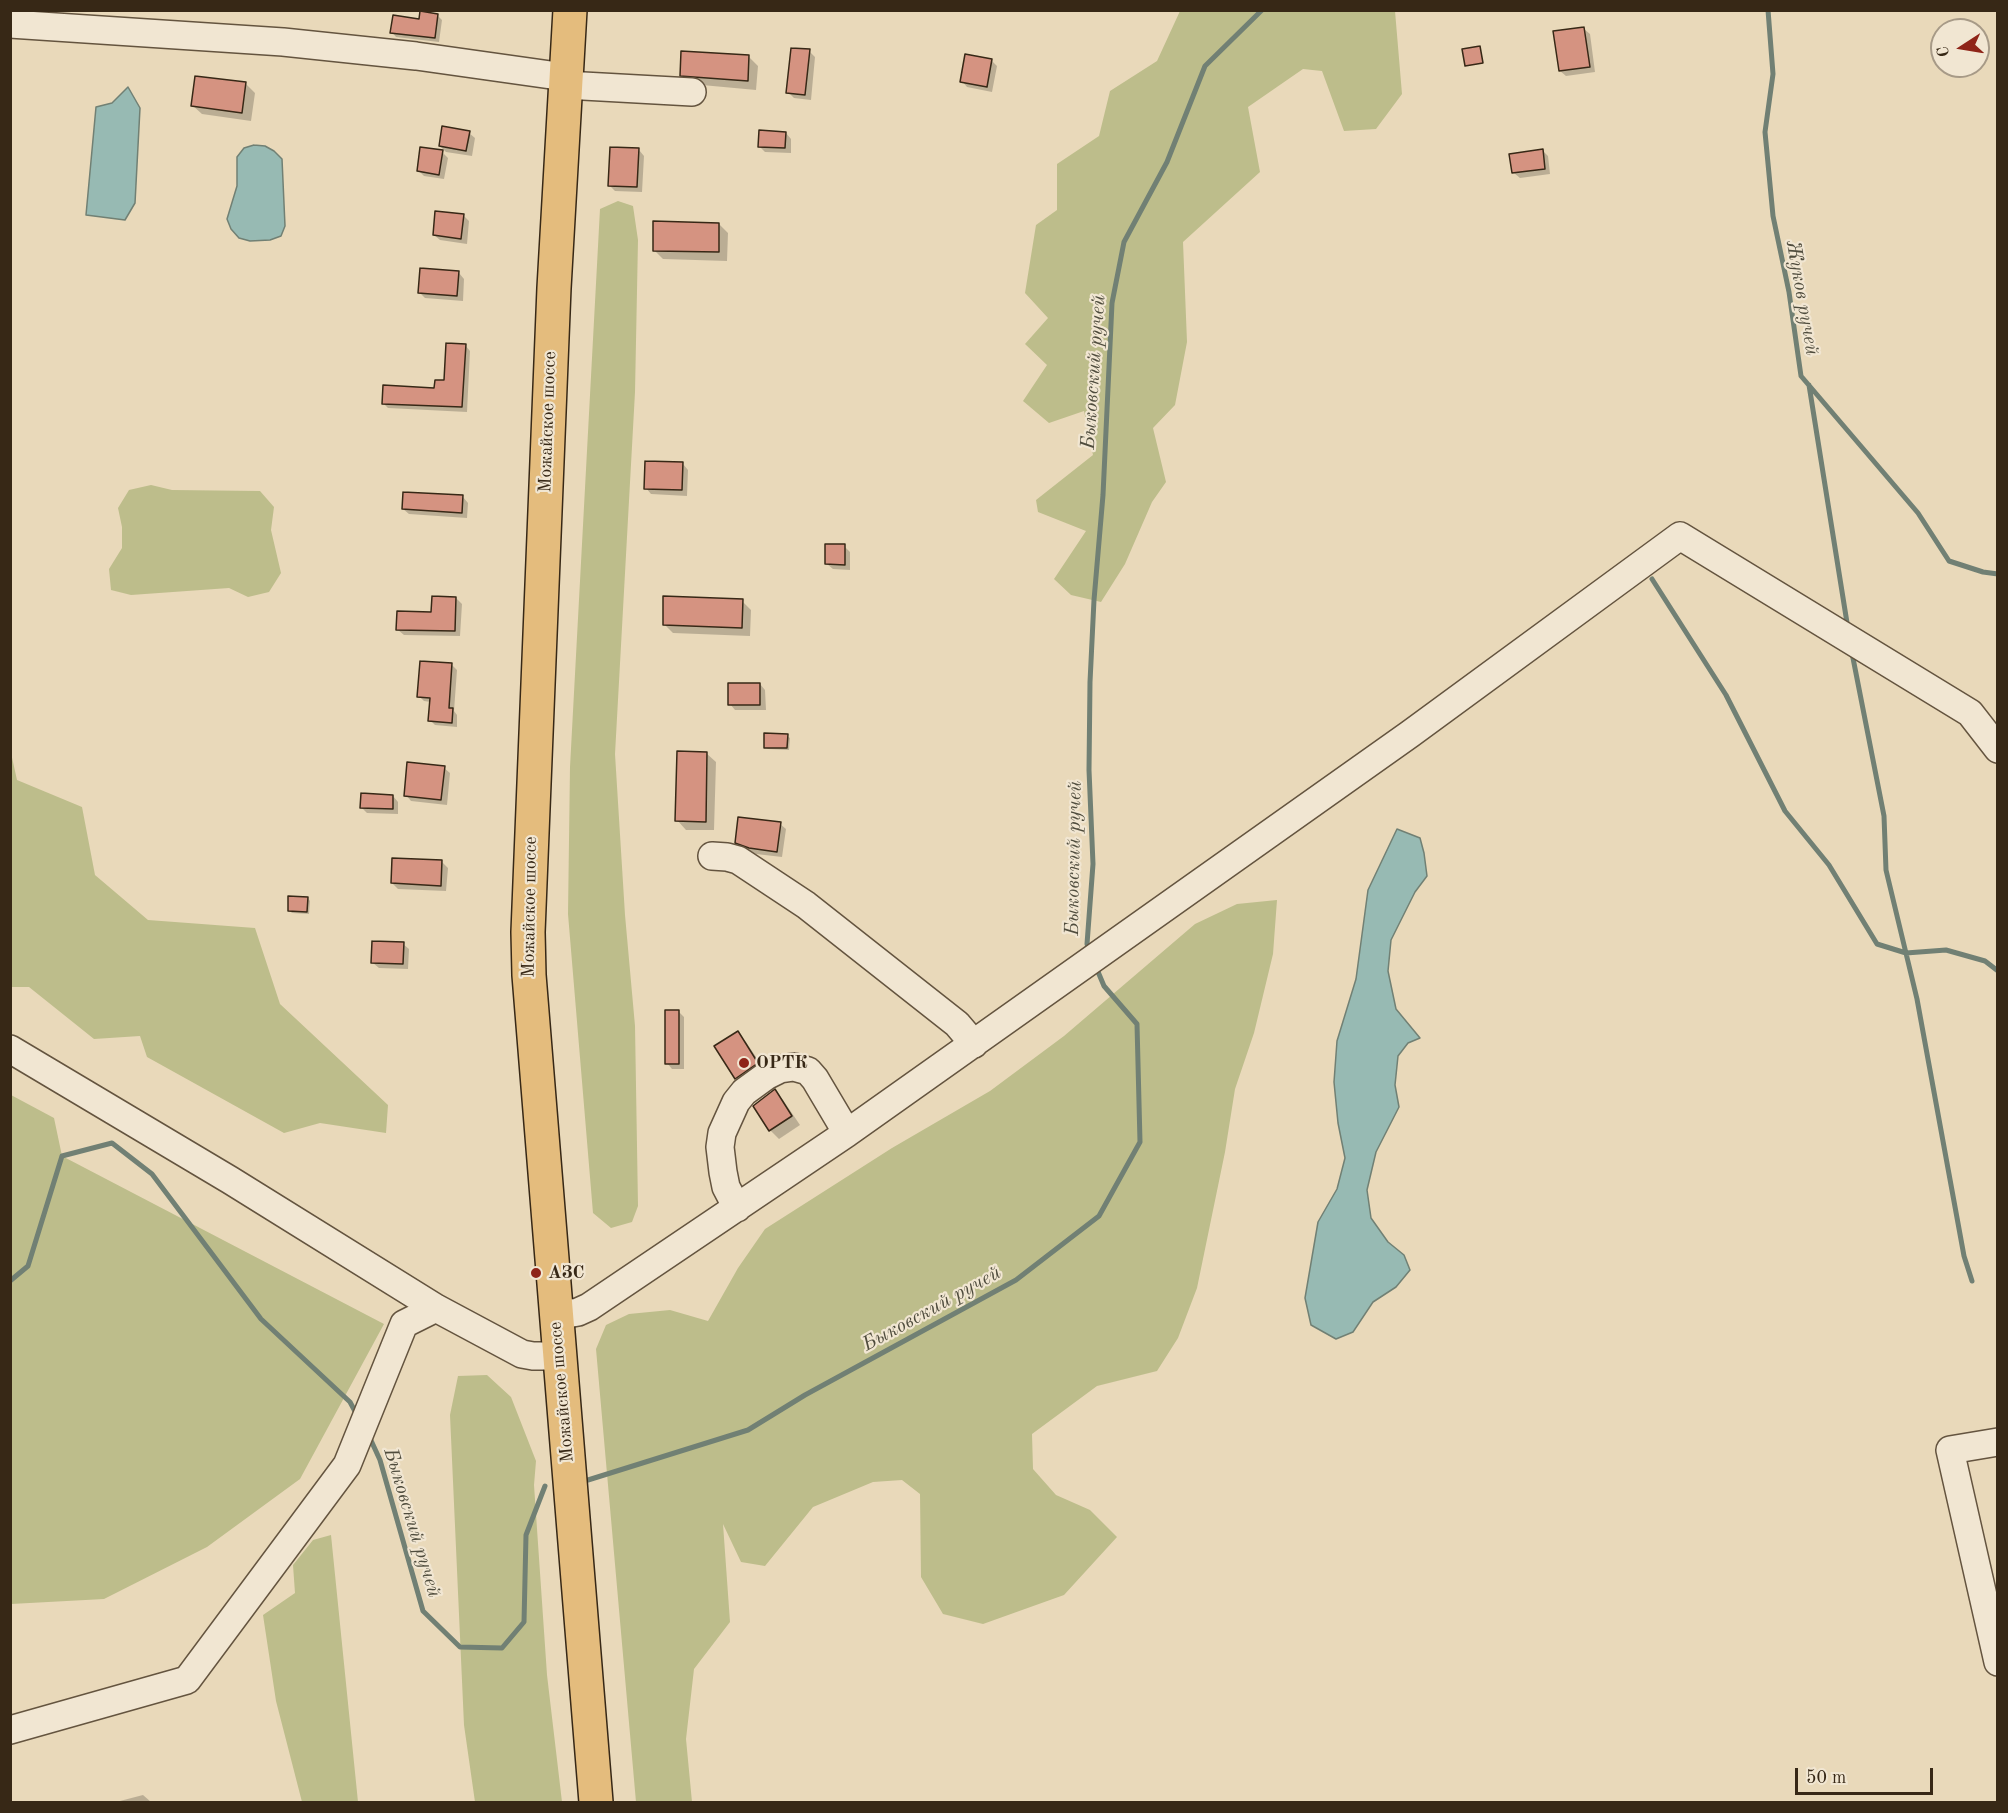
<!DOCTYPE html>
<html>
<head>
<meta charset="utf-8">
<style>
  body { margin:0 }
  #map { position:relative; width:2008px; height:1813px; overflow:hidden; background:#e9d9ba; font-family:"Old Standard TT",serif }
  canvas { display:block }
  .frame { position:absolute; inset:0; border:12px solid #372816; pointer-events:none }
  .north { position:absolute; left:1930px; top:18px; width:60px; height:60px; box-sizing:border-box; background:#f1e6d2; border:2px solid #a79a87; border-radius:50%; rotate:258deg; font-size:16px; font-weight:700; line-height:24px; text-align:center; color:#372816 }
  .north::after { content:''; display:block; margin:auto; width:21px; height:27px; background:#8f2418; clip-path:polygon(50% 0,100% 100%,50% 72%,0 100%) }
  .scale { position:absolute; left:1795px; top:1768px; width:138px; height:27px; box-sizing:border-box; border:3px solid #372816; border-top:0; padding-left:8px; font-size:18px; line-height:21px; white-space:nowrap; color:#372816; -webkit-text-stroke:4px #f1e6d2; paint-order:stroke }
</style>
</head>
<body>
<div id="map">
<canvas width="2008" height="1813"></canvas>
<div class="frame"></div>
<div class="north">С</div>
<div class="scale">50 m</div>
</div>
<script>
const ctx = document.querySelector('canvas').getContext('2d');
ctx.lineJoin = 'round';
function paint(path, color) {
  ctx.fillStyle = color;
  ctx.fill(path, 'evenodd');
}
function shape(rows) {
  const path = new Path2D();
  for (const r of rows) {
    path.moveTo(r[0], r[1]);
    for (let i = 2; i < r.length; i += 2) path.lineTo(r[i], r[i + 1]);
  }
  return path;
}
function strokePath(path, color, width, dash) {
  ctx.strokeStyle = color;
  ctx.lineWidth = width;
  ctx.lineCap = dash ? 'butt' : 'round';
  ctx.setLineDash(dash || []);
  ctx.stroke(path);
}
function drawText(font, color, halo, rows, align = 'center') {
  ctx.font = font + ' "Old Standard TT",serif';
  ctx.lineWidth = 4.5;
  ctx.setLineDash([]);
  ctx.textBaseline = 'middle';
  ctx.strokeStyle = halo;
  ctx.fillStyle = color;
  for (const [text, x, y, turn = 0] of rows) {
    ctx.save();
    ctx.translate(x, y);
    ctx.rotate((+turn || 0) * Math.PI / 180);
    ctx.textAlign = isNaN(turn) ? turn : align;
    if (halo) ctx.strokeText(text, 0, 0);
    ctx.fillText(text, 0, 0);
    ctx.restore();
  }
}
const green = shape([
  [1180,11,1395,11,1402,94,1376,129,1344,131,1322,71,1303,69,1248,107,1260,172,1183,242,1187,342,1175,405,1153,428,1166,482,1152,502,1125,564,1101,602,1071,595,1054,579,1086,531,1038,512,1036,500,1093,455,1084,411,1049,423,1023,401,1047,365,1025,344,1048,318,1025,293,1036,225,1057,210,1057,164,1099,136,1110,91,1157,61],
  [618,201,633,206,638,240,635,392,615,754,625,915,635,1026,638,1206,632,1222,611,1228,593,1213,568,914,570,767,600,209],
  [151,485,172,490,260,491,274,507,271,530,281,573,269,592,248,597,229,588,131,595,111,590,109,569,122,548,122,527,118,508,129,490],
  [11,753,17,780,82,807,95,875,148,920,255,928,280,1004,388,1105,386,1133,320,1123,284,1133,147,1057,140,1036,94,1039,29,987,11,987],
  [1277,900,1273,954,1254,1033,1235,1089,1225,1152,1197,1288,1178,1338,1157,1371,1097,1386,1032,1434,1033,1469,1056,1495,1090,1510,1117,1537,1064,1595,983,1624,943,1614,921,1577,920,1494,902,1480,873,1482,813,1507,765,1566,741,1562,723,1524,730,1622,694,1669,686,1739,692,1802,636,1802,596,1349,606,1325,629,1314,670,1310,708,1321,738,1268,765,1229,892,1148,990,1091,1064,1036,1195,924,1237,904],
  [11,1095,54,1118,62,1156,384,1324,300,1479,207,1547,104,1599,11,1604],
  [487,1375,511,1397,536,1461,534,1485,547,1675,562,1802,475,1802,464,1725,450,1415,458,1376],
  [331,1535,358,1802,302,1802,276,1701,263,1615,295,1593,293,1565,313,1540]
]);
const water = shape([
  [128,87,140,108,135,203,125,220,86,215,96,107,112,103,128,87],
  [254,145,265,146,274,151,282,159,285,226,281,236,270,240,250,241,239,238,231,229,227,219,237,186,237,157,244,148,254,145],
  [1397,829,1420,838,1424,853,1427,876,1415,892,1391,940,1388,971,1396,1009,1420,1038,1408,1043,1398,1056,1395,1085,1399,1107,1376,1152,1367,1190,1371,1218,1388,1242,1404,1255,1410,1270,1396,1287,1373,1302,1353,1332,1336,1339,1311,1325,1305,1298,1318,1222,1337,1189,1345,1158,1338,1123,1334,1082,1337,1041,1356,979,1368,890,1397,829]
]);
const shadow = shape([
  [437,15,442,20,439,42,396,37,392,32],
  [1584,29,1590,34,1595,72,1566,76,1560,71],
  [809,51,815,57,811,100,794,98,788,92],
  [749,57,758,66,756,90,691,84,682,75],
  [991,60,997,66,992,92,967,87,962,81],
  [246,84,255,93,251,121,202,114,192,105],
  [469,133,475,138,472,156,446,152,440,146],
  [786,133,791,139,791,153,765,152,759,146],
  [639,150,644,156,642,192,615,191,609,185],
  [1542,150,1548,156,1550,174,1520,178,1514,173],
  [442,152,448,158,444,179,424,176,418,170],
  [463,215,469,221,467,244,440,240,434,235],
  [719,224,728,233,727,261,663,259,654,250],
  [459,273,464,279,463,301,425,298,419,292],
  [465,345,470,351,467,412,388,408,383,403,436,390,446,382],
  [683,464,688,470,687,496,651,494,646,488],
  [463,497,468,503,467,518,409,514,403,509],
  [844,546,850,552,850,570,833,569,827,564],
  [456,598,462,604,460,636,404,635,398,630,433,614],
  [742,601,751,610,750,636,673,633,664,624],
  [452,665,457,670,454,711,457,715,457,727,435,725,430,720,431,702,424,701,419,696],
  [760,684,765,690,766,710,735,710,730,704],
  [787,736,790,738,789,750,768,749,765,747],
  [706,753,716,762,714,830,686,830,677,820],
  [444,768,450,773,447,805,411,801,406,795],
  [393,796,398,802,398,814,367,813,361,807],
  [780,824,786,829,782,857,756,854,742,848,736,842],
  [442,862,448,868,446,891,398,889,392,883],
  [308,898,310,901,309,914,292,913,289,910],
  [403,944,409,949,408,969,379,968,373,963],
  [678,1011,684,1017,684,1069,672,1069,667,1063],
  [737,1033,746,1042,766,1072,745,1087,737,1078],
  [775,1091,783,1100,800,1125,779,1139,770,1130],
  [143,1795,151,1802,116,1802]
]);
const stream = shape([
  [1768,10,1773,74,1765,132,1773,216,1789,292,1801,376,1918,513,1949,561,1983,572,1998,574],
  [1809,385,1848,629],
  [1652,579,1726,695,1785,811,1829,865,1877,944,1906,953,1946,950,1985,961,1998,971],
  [1852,653,1884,816,1886,870,1917,999,1964,1256,1972,1281],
  [1089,950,1087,944,1093,864,1089,770,1090,682,1094,600,1103,495,1112,303,1124,242,1167,162,1205,66,1262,10],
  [10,1281,28,1266,62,1156,112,1143,152,1174,261,1319,350,1402,357,1415],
  [369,1436,380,1460,423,1611,460,1647,502,1648,524,1622,526,1535,545,1486],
  [588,1480,748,1430,805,1395,1016,1280,1099,1216,1140,1142,1137,1024,1104,986,1096,967]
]);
const building = shape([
  [420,11,438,14,435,38,390,33,393,15,419,19,420,11],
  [1584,27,1590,67,1559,71,1553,31,1584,27],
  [1480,46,1483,63,1465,66,1462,49,1480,46],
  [791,48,810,49,805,95,786,93,791,48],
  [681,51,749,55,748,81,680,76,681,51],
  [965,54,992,59,987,87,960,82,965,54],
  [195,76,246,82,242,113,191,106,195,76],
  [442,126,470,131,466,151,439,146,442,126],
  [759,130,786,132,785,148,758,147,759,130],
  [420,147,443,150,439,175,417,171,420,147],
  [610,147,639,148,637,187,608,186,610,147],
  [1543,149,1545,169,1512,173,1509,154,1543,149],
  [435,211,464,214,461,239,433,235,435,211],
  [653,221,719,223,719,252,653,251,653,221],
  [420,268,459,271,457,296,418,293,420,268],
  [446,343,466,344,462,407,382,404,383,385,434,388,435,380,444,380,446,343],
  [645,461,683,462,682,490,644,489,645,461],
  [403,492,463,495,462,513,402,509,403,492],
  [825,544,845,544,845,565,825,564,825,544],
  [432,596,456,597,455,631,396,630,397,611,431,612,432,596],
  [663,596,743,599,742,628,663,625,663,596],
  [420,661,452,663,449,708,453,708,452,723,428,721,430,698,417,697,420,661],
  [728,683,760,683,760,705,728,705,728,683],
  [764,733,788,734,787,748,764,748,764,733],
  [677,751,707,752,706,822,675,821,677,751],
  [407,762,445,766,441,800,404,796,407,762],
  [361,793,393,795,393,809,360,808,361,793],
  [738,817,781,822,777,852,749,848,735,843,738,817],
  [392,858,442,860,441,886,391,883,392,858],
  [288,896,308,897,307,912,288,911,288,896],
  [372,941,404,942,403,964,371,963,372,941],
  [665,1010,679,1010,679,1064,665,1064,665,1010],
  [738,1031,758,1063,735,1079,714,1046,738,1031],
  [775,1089,792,1116,769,1131,753,1106,775,1089]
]);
const minor = shape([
  [10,24,283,42,416,56,565,77],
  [565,85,692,92],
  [712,856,727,857,738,860,806,905,957,1024,974,1044],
  [10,1049,230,1180,436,1308,522,1354,533,1356,558,1356],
  [737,1208,726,1187,723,1172,720,1147,722,1133,736,1102,744,1092,766,1076,780,1069,794,1067,808,1071,815,1079,847,1133],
  [556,1316,578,1312,589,1307,847,1133,1410,734,1680,536,1970,713,1998,749],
  [1998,1442,1950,1450,1998,1662],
  [10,1730,187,1680,347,1465,404,1324,436,1308]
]);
const major = shape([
  [570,10,554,288,528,932,529,975,596,1802]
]);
const markers = [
  [744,1063,6,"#8f2418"],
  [536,1273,6,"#8f2418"]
];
const streetNames = [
  ["Можайское шоссе",548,422,-88],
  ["Можайское шоссе",530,907,-89],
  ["Можайское шоссе",562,1392,-95]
];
const poiNames = [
  ["ОРТК",756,1063],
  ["АЗС",548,1273]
];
const waterNames = [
  ["Жуков ручей",1802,298,80],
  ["Быковский ручей",1094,372,-86],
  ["Быковский ручей",1074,858,-89],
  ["Быковский ручей",932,1309,-29],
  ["Быковский ручей",412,1523,73]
];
paint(green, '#bdbd8b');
paint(water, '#97bab3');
strokePath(water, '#718074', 1.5);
paint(shadow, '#0003');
strokePath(stream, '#718074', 5);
paint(building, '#d59381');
strokePath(building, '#372816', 1.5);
strokePath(minor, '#64543f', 30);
strokePath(major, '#372816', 36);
strokePath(minor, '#f1e6d2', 27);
strokePath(major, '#e4bc7d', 33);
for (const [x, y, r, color] of markers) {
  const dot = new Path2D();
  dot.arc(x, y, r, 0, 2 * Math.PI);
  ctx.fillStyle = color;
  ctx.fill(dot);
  strokePath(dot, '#f1e6d2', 2);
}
drawText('18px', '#372816', '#f1e6d2', streetNames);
drawText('bold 18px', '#372816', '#f1e6d2', poiNames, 'left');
drawText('italic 20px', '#4f4c3d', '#f1e6d2', waterNames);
</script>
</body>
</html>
